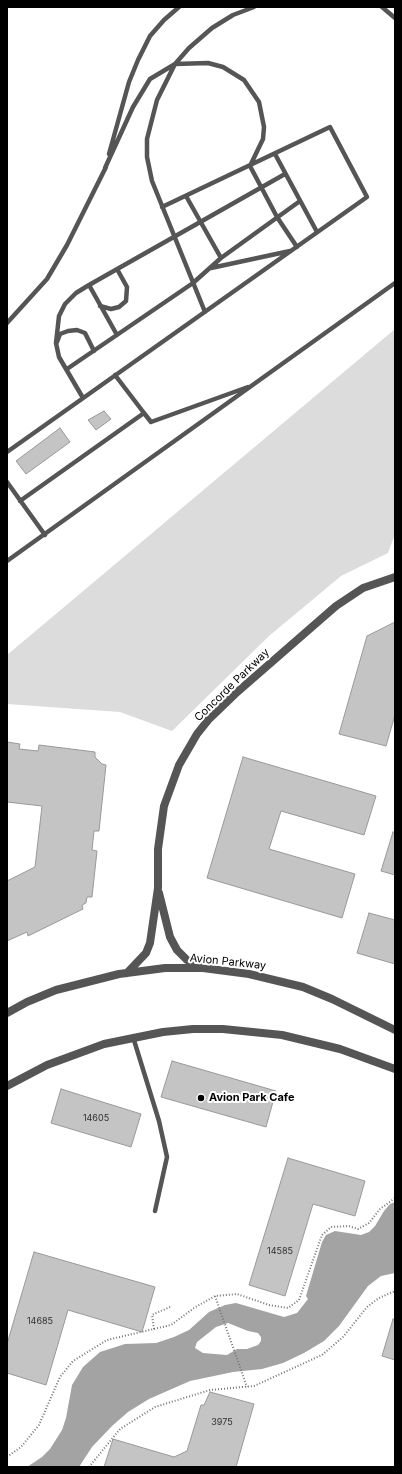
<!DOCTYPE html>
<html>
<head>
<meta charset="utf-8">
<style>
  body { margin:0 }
  #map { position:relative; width:402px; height:1474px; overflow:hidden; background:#fff; font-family:Inter,sans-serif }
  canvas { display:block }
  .frame { position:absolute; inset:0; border:8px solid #000; pointer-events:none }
</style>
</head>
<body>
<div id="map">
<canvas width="402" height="1474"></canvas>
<div class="frame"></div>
</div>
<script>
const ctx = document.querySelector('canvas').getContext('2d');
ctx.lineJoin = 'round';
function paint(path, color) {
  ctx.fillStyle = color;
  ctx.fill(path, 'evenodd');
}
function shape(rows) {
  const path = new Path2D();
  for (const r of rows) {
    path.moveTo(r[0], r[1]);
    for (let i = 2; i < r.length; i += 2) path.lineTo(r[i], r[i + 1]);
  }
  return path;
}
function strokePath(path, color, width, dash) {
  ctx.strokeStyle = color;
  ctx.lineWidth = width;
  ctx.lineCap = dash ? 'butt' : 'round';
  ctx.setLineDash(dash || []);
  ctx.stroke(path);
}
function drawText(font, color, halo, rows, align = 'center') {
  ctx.font = font + ' Inter,sans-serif';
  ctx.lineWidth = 4;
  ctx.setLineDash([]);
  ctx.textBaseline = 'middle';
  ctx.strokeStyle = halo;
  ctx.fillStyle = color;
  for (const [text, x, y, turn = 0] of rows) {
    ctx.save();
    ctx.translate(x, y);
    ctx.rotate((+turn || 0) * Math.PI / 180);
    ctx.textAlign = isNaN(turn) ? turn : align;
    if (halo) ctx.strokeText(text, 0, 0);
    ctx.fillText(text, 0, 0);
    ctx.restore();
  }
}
const green = shape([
  [395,329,395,534,388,553,341,576,269,636,172,731,120,712,7,704,7,655]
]);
const water = shape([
  [395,1202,395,1273,381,1276,368,1286,339,1326,324,1341,304,1353,283,1363,262,1369,233,1372,190,1381,149,1399,128,1412,112,1426,92,1447,79,1467,27,1467,42,1457,50,1449,62,1430,66,1418,72,1385,83,1367,100,1352,125,1344,156,1343,174,1337,189,1330,209,1312,225,1305,236,1303,284,1317,297,1313,308,1299,306,1296,322,1242,326,1235,335,1231,361,1235,369,1232,375,1226,384,1211,390,1204],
  [228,1323,248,1331,258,1333,261,1337,261,1341,258,1345,247,1349,237,1349,227,1355,203,1353,195,1348,197,1342,216,1327]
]);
const building = shape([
  [104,411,111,419,96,430,88,420,104,411],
  [60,428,70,442,26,474,16,461,60,428],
  [395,622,395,715,386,746,339,734,367,636,395,622],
  [7,742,20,744,19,749,38,751,39,745,95,752,95,757,102,764,106,765,99,831,94,831,92,850,97,851,92,897,87,897,86,903,82,905,83,909,28,936,27,932,7,941,7,881,35,867,42,806,7,802,7,742],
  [243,757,376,796,364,835,281,811,269,849,355,874,342,918,207,878,243,757],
  [393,832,395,832,395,875,381,871,393,832],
  [369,913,395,920,395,964,357,953,369,913],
  [172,1061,276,1091,266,1127,161,1097,172,1061],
  [61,1089,141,1114,131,1147,51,1123,61,1089],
  [288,1158,365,1181,355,1216,313,1204,285,1296,249,1285,288,1158],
  [34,1252,155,1287,142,1332,68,1310,46,1385,7,1373,7,1344,34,1252],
  [393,1319,395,1320,395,1360,382,1356,393,1319],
  [210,1392,254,1404,236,1467,104,1467,113,1439,174,1457,187,1451,201,1405,204,1405,210,1392]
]);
const path = shape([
  [215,1296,247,1387],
  [154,1329,152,1315,172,1306],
  [7,1457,21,1447,39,1425,60,1377,73,1361,107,1340,171,1325,194,1308,215,1296,237,1294,269,1305,288,1308,299,1300,322,1235,331,1227,349,1226,358,1229,369,1223,380,1209,395,1198],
  [89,1467,120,1429,155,1407,210,1390,254,1386,322,1355,343,1337,367,1307,379,1298,395,1291]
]);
const lane = shape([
  [382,7,395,18],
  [109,154,129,82,138,60,150,36,164,20,179,7],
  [275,154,317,232],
  [105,168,133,107,150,79,175,64,208,63,223,67,244,80,259,102,264,127,263,139,250,166,277,217,297,247],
  [186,196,221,258],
  [211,268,290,251],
  [89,285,117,335],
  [100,306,111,309,119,307,126,301,127,287,117,269],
  [205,312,152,181,147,157,147,139,157,100,175,64,189,48,212,28,233,15,254,7],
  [7,323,47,279,67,245,106,167],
  [57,342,60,334,68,331,77,330,85,333,94,351],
  [67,369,193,283,221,258,300,201],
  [83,398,59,357,56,343,59,316,65,304,76,293,89,285,285,174],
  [144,413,151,422,248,387],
  [7,452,367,197,330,127,162,207],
  [7,482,45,535],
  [20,501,144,413,115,375],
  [7,561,395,283],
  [133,1037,159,1121,167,1157,155,1211]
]);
const street = shape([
  [159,893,170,937,177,950,187,960,201,967],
  [127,973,146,953,150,943,158,888,158,849,164,806,179,765,197,734,209,719,235,694,336,606,363,588,395,577],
  [7,1013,27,1002,56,990,119,974,165,968,203,968,249,974,303,987,332,999,395,1030],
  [7,1086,47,1065,104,1044,163,1032,193,1029,223,1029,282,1035,340,1049,395,1069]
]);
const markers = [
  [201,1098,4,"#000"]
];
const numberNames = [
  ["14605",96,1118],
  ["14585",280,1251],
  ["14685",40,1321],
  ["3975",222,1422]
];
const streetNames = [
  ["Concorde Parkway",232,685,-44],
  ["Avion Parkway",228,962,6]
];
const poiNames = [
  ["Avion Park Cafe",209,1098]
];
paint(green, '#dcdcdc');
paint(water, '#a3a3a3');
paint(building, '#c4c4c4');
strokePath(building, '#999', 1);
strokePath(path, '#777', 2, [1, 2]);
strokePath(lane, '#555', 4.5);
strokePath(street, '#555', 8);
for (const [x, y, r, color] of markers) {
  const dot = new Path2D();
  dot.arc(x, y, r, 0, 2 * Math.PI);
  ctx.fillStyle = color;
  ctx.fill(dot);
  strokePath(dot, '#fff', 1.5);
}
drawText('9px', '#313131', null, numberNames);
drawText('11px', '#000', '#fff', streetNames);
drawText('bold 11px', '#000', '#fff', poiNames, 'left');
</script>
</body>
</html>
